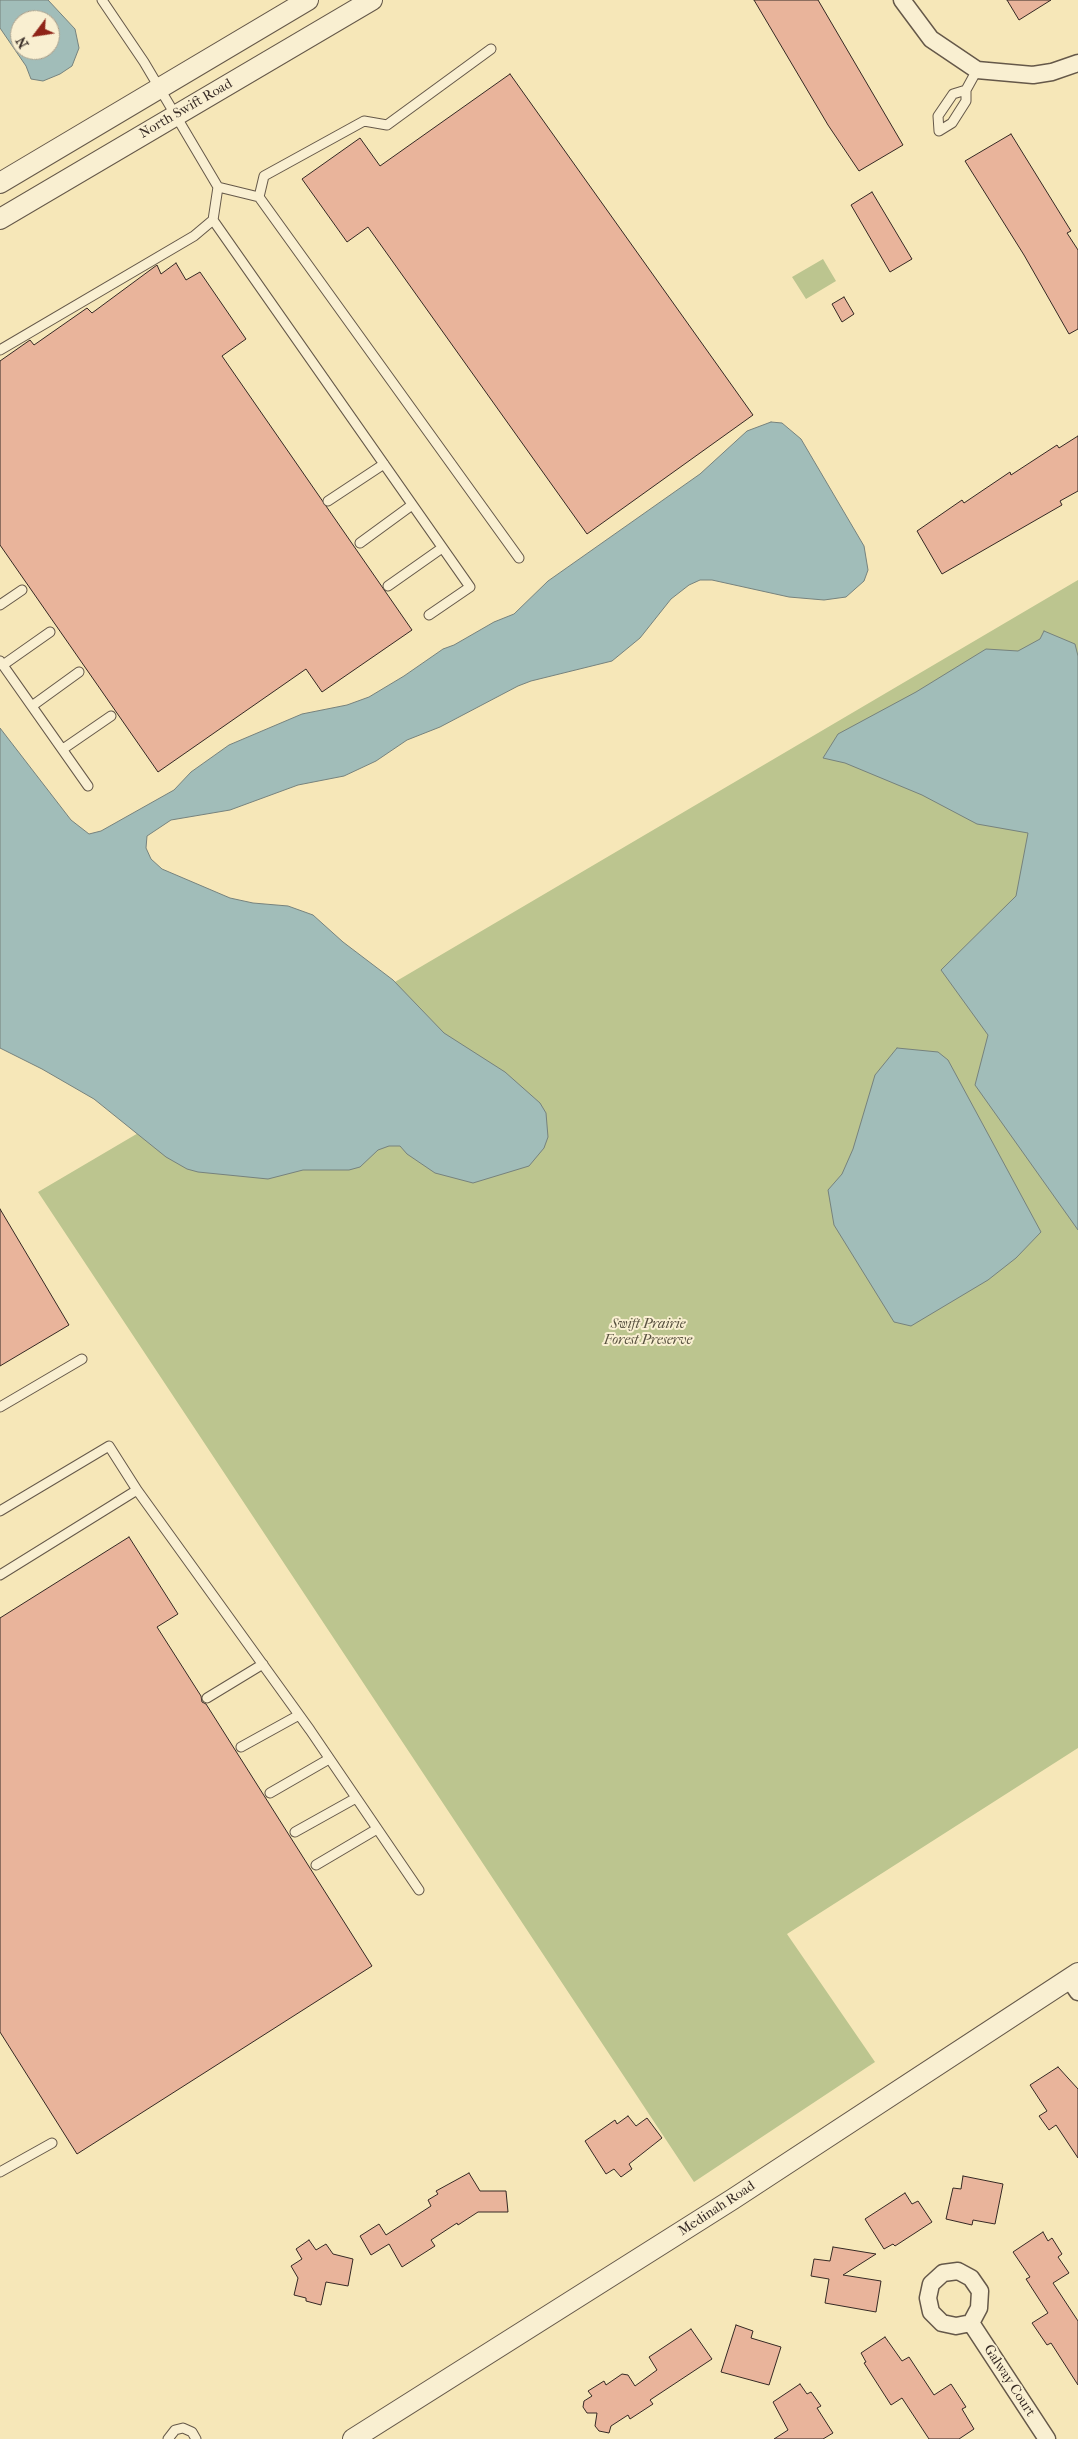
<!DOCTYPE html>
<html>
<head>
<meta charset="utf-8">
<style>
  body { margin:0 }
  #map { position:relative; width:1078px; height:2439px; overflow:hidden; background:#f6e7b8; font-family:"IM FELL French Canon",serif }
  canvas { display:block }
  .north { position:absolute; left:10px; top:10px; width:50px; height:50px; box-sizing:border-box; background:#f9efd1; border:1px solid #aba08c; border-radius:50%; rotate:239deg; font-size:14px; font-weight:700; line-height:20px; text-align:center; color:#352924 }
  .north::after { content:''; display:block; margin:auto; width:18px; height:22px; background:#8f2418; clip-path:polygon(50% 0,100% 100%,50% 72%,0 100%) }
</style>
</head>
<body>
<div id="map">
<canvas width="1078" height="2439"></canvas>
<div class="north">N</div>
</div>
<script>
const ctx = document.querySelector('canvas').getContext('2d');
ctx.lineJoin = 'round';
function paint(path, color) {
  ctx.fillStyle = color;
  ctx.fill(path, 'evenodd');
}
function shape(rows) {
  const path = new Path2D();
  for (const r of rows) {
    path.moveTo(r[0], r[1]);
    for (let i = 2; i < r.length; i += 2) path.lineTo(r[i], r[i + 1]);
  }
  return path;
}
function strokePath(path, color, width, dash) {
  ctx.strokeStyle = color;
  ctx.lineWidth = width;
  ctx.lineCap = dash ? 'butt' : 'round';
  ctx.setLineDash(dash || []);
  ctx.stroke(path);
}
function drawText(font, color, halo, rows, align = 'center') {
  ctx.font = font + ' "IM FELL French Canon",serif';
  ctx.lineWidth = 4;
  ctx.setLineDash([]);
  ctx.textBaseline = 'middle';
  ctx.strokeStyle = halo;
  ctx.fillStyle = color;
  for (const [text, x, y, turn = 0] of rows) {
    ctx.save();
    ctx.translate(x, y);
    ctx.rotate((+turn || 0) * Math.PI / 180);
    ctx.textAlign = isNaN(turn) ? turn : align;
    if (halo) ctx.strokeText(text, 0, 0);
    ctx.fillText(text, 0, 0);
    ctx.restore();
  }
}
const green = shape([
  [823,259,836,281,806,299,792,277],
  [1078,580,1078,1748,787,1934,875,2062,694,2182,38,1192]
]);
const water = shape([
  [0,0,48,0,75,29,79,48,72,66,60,74,43,81,31,79,26,66,0,28,0,0],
  [20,20,50,20,50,50,20,50,20,20],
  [771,422,782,423,801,439,864,546,868,570,864,581,846,597,824,600,789,597,712,580,700,580,689,585,671,599,640,638,612,661,531,681,518,686,440,727,407,740,376,761,344,776,298,785,230,810,171,820,147,836,146,848,151,859,162,869,230,898,253,903,288,906,313,915,343,942,393,980,444,1033,505,1072,540,1103,546,1113,548,1137,544,1148,529,1166,473,1183,435,1173,407,1154,400,1146,389,1146,378,1150,360,1167,349,1170,303,1170,268,1179,198,1172,187,1169,166,1157,94,1099,42,1069,0,1048,0,728,71,820,89,834,101,831,174,790,191,772,229,745,302,714,347,705,369,697,404,676,443,649,454,645,494,622,514,614,548,581,700,474,747,431,771,422],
  [1044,631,1075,644,1078,656,1078,1230,975,1085,988,1035,941,970,1016,896,1028,833,977,824,922,795,845,763,823,758,838,734,916,692,986,649,1018,651,1040,639,1044,631],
  [897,1048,938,1052,948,1060,1041,1232,1016,1258,988,1280,911,1326,894,1322,834,1225,828,1190,842,1174,853,1149,875,1075,897,1048]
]);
const building = shape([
  [754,0,818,0,903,145,859,171,828,125,754,0],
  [1007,0,1051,0,1019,20,1007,0],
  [510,74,753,415,587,534,368,227,347,242,302,179,360,138,380,166,510,74],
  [1011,134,1071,231,1067,233,1078,250,1078,329,1069,334,1024,255,965,161,1011,134],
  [872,192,912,259,890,272,851,205,872,192],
  [176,263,186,280,200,272,246,339,222,356,412,630,322,692,306,669,158,772,0,545,0,361,30,340,34,345,87,308,92,313,157,265,161,274,176,263],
  [844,297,854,314,842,322,832,304,844,297],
  [1078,436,1078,491,1060,501,1062,505,942,574,917,531,962,500,964,503,1010,472,1011,475,1057,445,1059,448,1078,436],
  [0,1209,69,1325,0,1366,0,1209],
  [129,1537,178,1614,157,1627,201,1696,202,1702,206,1704,372,1966,77,2154,0,2032,0,1618,129,1537],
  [1058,2067,1078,2089,1078,2158,1056,2125,1049,2130,1039,2116,1047,2111,1030,2085,1058,2067],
  [628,2116,636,2126,647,2118,662,2138,629,2164,632,2169,621,2177,614,2169,606,2174,585,2141,615,2120,617,2124,628,2116],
  [469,2173,480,2191,506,2191,508,2212,478,2212,458,2225,457,2223,431,2240,435,2246,402,2267,389,2244,371,2255,360,2236,379,2224,386,2235,431,2206,428,2200,438,2194,436,2191,469,2173],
  [963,2176,1003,2184,995,2224,973,2220,972,2225,946,2219,953,2188,961,2189,963,2176],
  [905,2193,912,2204,918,2201,932,2222,895,2246,893,2244,884,2249,865,2219,905,2193],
  [1043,2232,1048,2241,1052,2238,1062,2254,1058,2257,1069,2273,1053,2283,1078,2321,1078,2385,1051,2343,1047,2345,1032,2323,1048,2313,1026,2279,1030,2277,1013,2252,1043,2232],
  [309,2240,316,2250,326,2244,333,2254,353,2259,348,2286,326,2282,321,2305,306,2301,306,2298,294,2295,298,2278,291,2266,302,2259,296,2249,309,2240],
  [833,2247,876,2254,843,2275,881,2281,876,2312,825,2303,829,2279,811,2276,814,2259,830,2261,833,2247],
  [736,2325,753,2331,751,2338,781,2347,769,2385,721,2372,736,2325],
  [691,2329,712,2359,650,2400,653,2404,630,2419,628,2415,611,2426,609,2433,599,2431,595,2426,597,2413,587,2413,583,2407,584,2401,592,2396,588,2391,604,2381,606,2385,622,2374,628,2375,635,2386,657,2370,649,2357,691,2329],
  [885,2337,902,2361,909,2357,934,2395,951,2384,966,2407,962,2409,974,2429,959,2439,929,2439,902,2398,891,2405,864,2363,866,2362,861,2353,885,2337],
  [800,2384,807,2394,811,2392,821,2406,817,2408,833,2433,823,2439,774,2439,788,2430,773,2402,800,2384]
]);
const service = shape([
  [102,0,144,62,218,187,213,220,470,587,429,615],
  [939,131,952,123,966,101,966,90,977,70],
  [939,131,938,116,953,94,966,90],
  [218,187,259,197,519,558],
  [259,197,264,176,364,121,387,125,491,49],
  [0,350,194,236,213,220],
  [328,501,384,464],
  [360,543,412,505],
  [388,586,442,548],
  [0,605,22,590],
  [0,661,88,786],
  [3,665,50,632],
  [32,706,79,672],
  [63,749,111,716],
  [0,1407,82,1359],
  [137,1490,310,1730,419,1890],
  [0,1511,109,1446,137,1490,0,1575],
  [207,1698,263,1664],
  [241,1747,299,1715],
  [270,1793,329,1759],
  [295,1832,356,1798],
  [316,1865,377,1829],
  [0,2172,52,2143],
  [168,2439,175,2430,183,2428,192,2432,196,2439]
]);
const minor = shape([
  [902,0,931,39,977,70,1033,75,1052,72,1078,63],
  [1069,1979,1078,1992],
  [958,2271,971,2278,980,2291,979,2308,971,2323,956,2326,942,2323,931,2312,928,2298,931,2284,943,2273,958,2271],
  [971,2323,1047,2439]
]);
const tertiary = shape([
  [0,183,308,0],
  [0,219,372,0],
  [353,2439,733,2199,1078,1973]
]);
const streetNames = [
  ["North Swift Road",186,109,-30],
  ["Medinah Road",717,2209,-33],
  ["Galway Court",1009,2381,57]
];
const parkNames = [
  ["Swift Prairie",648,1325],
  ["Forest Preserve",648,1341]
];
paint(green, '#bcc58f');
paint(water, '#a1bdb9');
strokePath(water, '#76827d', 1);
paint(building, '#e9b49b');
strokePath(building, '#352924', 1);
strokePath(service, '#655849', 11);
strokePath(minor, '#655849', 19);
strokePath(tertiary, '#655849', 22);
strokePath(service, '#f9efd1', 9);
strokePath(minor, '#f9efd1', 16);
strokePath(tertiary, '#f9efd1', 20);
drawText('14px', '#352924', '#f9efd1', streetNames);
drawText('italic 14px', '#57503f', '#f9efd1', parkNames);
</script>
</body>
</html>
